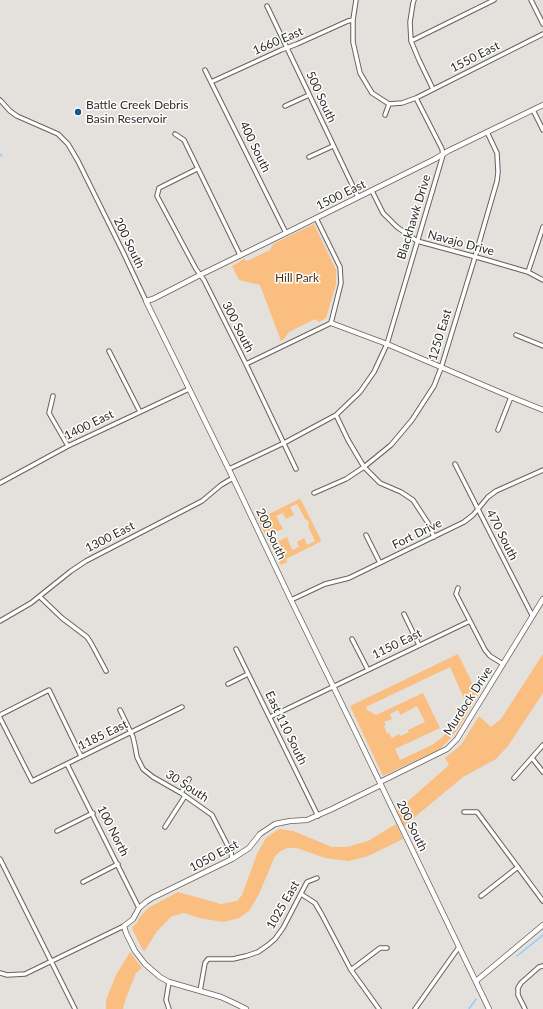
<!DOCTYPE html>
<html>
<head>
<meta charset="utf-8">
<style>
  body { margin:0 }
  canvas { display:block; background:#e4e0db }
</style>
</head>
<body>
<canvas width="543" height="1009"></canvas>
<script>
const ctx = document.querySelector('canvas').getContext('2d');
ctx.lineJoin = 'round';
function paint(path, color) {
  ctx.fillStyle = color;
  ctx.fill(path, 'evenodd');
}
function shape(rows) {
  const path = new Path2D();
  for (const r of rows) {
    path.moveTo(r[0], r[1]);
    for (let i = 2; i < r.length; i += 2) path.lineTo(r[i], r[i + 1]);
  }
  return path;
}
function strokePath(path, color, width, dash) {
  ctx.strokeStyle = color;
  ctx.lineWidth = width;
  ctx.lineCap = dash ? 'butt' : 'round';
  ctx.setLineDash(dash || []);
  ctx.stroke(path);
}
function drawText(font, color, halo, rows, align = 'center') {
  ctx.font = font + ' Lato,sans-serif';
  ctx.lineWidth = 3;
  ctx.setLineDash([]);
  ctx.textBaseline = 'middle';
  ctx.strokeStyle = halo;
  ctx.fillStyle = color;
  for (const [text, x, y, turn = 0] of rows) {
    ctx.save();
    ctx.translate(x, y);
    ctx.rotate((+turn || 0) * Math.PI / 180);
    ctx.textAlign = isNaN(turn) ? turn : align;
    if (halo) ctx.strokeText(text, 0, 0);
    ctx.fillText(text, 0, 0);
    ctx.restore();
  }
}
const green = shape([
  [314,224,336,270,336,284,326,318,319,322,315,319,289,332,284,339,281,341,260,285,239,280,232,266,244,259,247,261,270,250,273,244],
  [299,499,301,500,321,540,320,542,286,559,287,562,281,565,256,516,265,511,267,515],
  [297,504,305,519,306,519,308,521,309,523,308,526,315,541,307,545,304,538,297,542,299,547,292,550,287,537,279,541,276,537,275,532,283,529,276,516,283,513,286,519,294,515,290,507],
  [458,654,478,695,458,729,448,741,440,749,383,776,350,706],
  [450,667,466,703,443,737,432,745,400,760,395,749,440,728,423,693,376,715,367,710,366,707],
  [417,706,425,722,408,730,409,732,401,736,399,734,392,738,389,733,387,734,384,726,386,725,384,722,392,719,390,714,398,710,400,715],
  [543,654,543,693,508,746,496,759,463,777,404,826,397,811,449,765,445,758,461,745,479,716,491,727,501,719],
  [396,824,403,839,368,856,349,861,325,858,297,848,287,848,281,851,275,856,259,894,249,911,239,918,223,922,199,918,184,913,172,916,157,931,144,952,133,931,132,927,137,923,139,918,148,908,178,892,221,904,237,901,242,895,257,854,266,838,279,829,293,831,332,847,347,847,368,841],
  [130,952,142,968,136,973,126,998,123,1009,106,1009,106,1000,116,975]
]);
const stream = shape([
  [0,154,2,156],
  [517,956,543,935],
  [469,1009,476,999]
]);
const minor = shape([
  [356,0,353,20,353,42,360,73,372,93,389,104,402,103,416,98,543,34],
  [414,0,413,3,410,22,411,41,419,60,433,89],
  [531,0,543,24],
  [267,6,358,197],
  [411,41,494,0],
  [205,70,286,233],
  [211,82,281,50,297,44,348,21,353,20],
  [0,100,10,111,17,116,58,134,68,144,78,161,123,252,146,301],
  [285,106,309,95],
  [533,110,543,130],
  [385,115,389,104],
  [175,134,184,140,240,255],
  [309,157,333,146],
  [197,169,159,188,157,196,196,269,204,280,246,364,296,469],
  [372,191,383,213,397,227,417,241,487,260,528,272,543,280],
  [528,272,543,227],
  [516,335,543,346],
  [109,351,140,412],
  [246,364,331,323,341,283,340,267,316,218],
  [53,396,49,413,68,446],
  [336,415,348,440,364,467,380,483,401,492,413,500,428,523,434,537],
  [498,430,511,397],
  [455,464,532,615],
  [229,469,284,443,336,415,360,392,374,372,387,344,443,155,442,149,416,98],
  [0,483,68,446,189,389],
  [314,493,346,479,364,467,391,445,412,420,434,386,441,368,475,257,497,181,498,172,497,153,487,132],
  [366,535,380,563],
  [458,588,456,594,485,650,490,656,503,664],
  [40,597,62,618,87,637,91,643,106,671],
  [291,600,325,584,349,578,464,522,473,515,488,497,496,491,543,470],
  [404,614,419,645],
  [0,621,31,603,71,571,86,561,202,501,221,485,233,478],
  [352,639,368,670],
  [236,649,318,816],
  [228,684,248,674],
  [120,710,133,737,135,746,137,757,143,769,153,777,181,793,212,815,231,852,232,859],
  [0,715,49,690,81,756],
  [270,717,470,621],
  [0,718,32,781,182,707],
  [532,758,543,772],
  [67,764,139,908],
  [514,778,543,745],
  [181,793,189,779],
  [464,812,477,812,543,901],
  [165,827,185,796],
  [57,831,93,813],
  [0,859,75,1009],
  [83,882,118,864],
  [301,894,315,903,322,915,351,970,379,1009],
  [481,896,518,867],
  [351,970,380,948,387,948],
  [0,973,7,975,25,974,124,926],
  [200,991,205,963,208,959,233,959,246,956,258,952,268,945,275,939,283,928,307,882,317,878],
  [169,1009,166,1000,169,982],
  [415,1009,459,947],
  [525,1009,518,995,518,988,521,983,539,967,543,966]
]);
const tertiary = shape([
  [331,323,387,344,511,397,543,410],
  [380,782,447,749,457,739,543,599],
  [476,981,543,925],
  [246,1009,234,1003,221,997,169,982,160,977,145,964,135,951,126,933,124,926,133,919,139,908,146,902,152,898,232,859,249,848,260,834,275,824,290,821,307,820,332,809,381,785],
  [489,1009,357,735,291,600,233,478,146,301,153,299,200,275,286,233,435,159,448,151,543,105]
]);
const markers = [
  [78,112,4,"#0f5a8d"]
];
const streetNames = [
  ["1660 East",278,41,-23],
  ["1550 East",475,57,-27],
  ["500 South",321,97,65],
  ["400 South",255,147,64],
  ["1500 East",341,195,-26],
  ["Blackhawk Drive",414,217,-73],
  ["200 South",129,243,64],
  ["Navajo Drive",461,243,15],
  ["300 South",238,327,63],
  ["1250 East",440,335,-73],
  ["1400 East",89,425,-26],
  ["200 South",271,534,65],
  ["Fort Drive",417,534,-26],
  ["470 South",502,535,63],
  ["1300 East",110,537,-27],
  ["1150 East",397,644,-26],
  ["Murdock Drive",468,701,-57],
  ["East 110 South",286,728,64],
  ["1185 East",103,735,-26],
  ["30 South",187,786,33],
  ["200 South",412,826,64],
  ["100 North",113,831,63],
  ["1050 East",214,856,-28],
  ["1025 East",283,905,-60]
];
const poiNames = [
  ["Battle Creek Debris",86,105],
  ["Basin Reservoir",86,119]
];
const parkNames = [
  ["Hill Park",297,278]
];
paint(green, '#fabe80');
strokePath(stream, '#93ccfe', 1.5);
strokePath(minor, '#66625e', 5.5);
strokePath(tertiary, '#66625e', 6);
strokePath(minor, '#fff', 3.5);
strokePath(tertiary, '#fff', 4.5);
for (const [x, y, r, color] of markers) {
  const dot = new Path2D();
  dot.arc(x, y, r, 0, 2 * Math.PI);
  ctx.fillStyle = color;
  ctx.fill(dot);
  strokePath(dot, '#fff', 1.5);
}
drawText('12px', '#2e2c2a', '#fff', streetNames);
drawText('12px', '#2e2c2a', '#fff', poiNames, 'left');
drawText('12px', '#4d3315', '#fff', parkNames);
</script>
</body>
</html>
